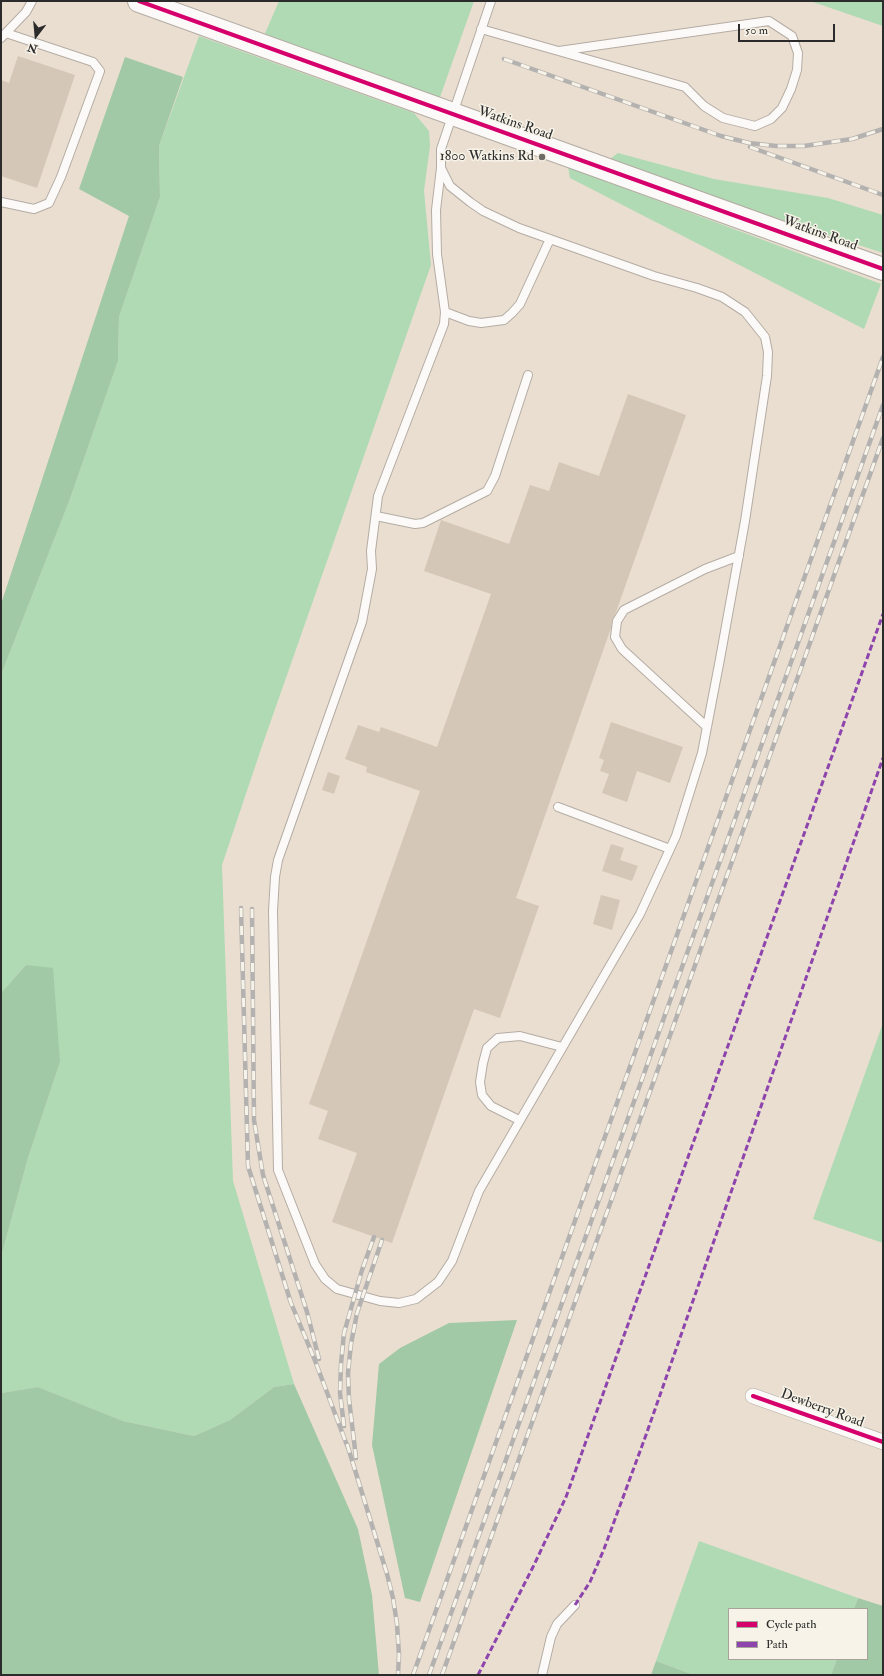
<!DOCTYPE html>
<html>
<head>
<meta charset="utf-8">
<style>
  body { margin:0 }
  #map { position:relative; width:884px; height:1676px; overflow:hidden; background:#eaded0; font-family:"IM FELL Double Pica",serif }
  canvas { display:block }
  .frame { position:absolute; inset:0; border:2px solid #2b2b2b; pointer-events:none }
  .legend { position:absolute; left:728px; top:1608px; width:140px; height:52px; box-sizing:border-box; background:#f7f3e8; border:1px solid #a5a39c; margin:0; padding:5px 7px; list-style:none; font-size:12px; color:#2b2b2b }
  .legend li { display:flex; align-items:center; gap:8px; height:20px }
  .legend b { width:20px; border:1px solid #a5a39c }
  .north { position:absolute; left:16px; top:16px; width:40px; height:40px; -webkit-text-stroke:3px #f7f3e8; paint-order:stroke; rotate:196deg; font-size:11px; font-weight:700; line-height:16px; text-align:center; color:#2b2b2b }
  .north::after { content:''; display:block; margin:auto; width:14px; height:18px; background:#2b2b2b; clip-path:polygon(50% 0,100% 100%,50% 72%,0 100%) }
  .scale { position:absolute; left:738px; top:24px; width:97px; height:18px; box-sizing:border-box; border:2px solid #2b2b2b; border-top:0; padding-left:5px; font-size:12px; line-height:14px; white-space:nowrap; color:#2b2b2b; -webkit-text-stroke:3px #f7f3e8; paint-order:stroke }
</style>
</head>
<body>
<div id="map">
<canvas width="884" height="1676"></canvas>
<div class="frame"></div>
<ul class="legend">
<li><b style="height:5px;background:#d6006c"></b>Cycle path</li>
<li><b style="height:5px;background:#8e44ad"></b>Path</li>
</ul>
<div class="north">N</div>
<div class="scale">50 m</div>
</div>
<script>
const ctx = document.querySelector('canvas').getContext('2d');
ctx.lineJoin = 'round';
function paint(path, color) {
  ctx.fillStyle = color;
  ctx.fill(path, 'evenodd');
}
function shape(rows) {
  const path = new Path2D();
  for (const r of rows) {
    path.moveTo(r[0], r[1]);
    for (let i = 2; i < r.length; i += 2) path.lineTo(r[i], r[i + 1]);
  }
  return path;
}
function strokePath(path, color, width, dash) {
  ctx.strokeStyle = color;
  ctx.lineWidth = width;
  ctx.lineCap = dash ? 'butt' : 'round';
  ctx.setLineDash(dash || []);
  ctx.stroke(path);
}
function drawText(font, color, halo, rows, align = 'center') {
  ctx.font = font + ' "IM FELL Double Pica",serif';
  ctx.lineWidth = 3;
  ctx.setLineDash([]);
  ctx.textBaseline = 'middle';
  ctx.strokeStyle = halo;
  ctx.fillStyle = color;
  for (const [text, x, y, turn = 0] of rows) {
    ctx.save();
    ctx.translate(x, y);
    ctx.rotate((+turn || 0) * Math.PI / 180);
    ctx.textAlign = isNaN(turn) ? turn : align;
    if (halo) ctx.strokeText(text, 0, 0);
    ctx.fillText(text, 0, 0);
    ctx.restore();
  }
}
const green = shape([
  [279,1,474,1,439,100,263,38],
  [810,1,883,1,883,26],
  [199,36,414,113,429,131,430,146,424,191,431,265,261,749,222,865,233,1181,294,1384,274,1387,230,1420,194,1436,123,1421,38,1387,1,1393,1,1257,28,1158,60,1062,26,965,1,993,1,675,70,499,118,361,119,317,160,197,159,146],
  [618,153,714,179,828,198,883,215,883,253,606,162],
  [568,167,881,284,864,329,570,178],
  [883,1023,883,1243,813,1219],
  [699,1541,858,1598,854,1609,729,1609,729,1659,837,1659,831,1675,694,1675,656,1661]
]);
const forest = shape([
  [125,57,183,77,159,146,160,197,119,317,118,361,70,499,1,675,1,604,129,216,79,189],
  [26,965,53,968,60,1062,28,1158,1,1257,1,993],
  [517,1320,420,1602,405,1598,372,1445,379,1364,400,1348,449,1323],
  [294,1384,358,1529,372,1595,379,1675,1,1675,1,1393,38,1387,123,1421,194,1436,230,1420,274,1387],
  [858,1598,883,1606,883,1675,831,1675,837,1659,867,1659,867,1609,854,1609],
  [656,1661,694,1675,651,1675]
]);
const building = shape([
  [18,56,75,75,37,188,1,176,1,80,9,83],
  [628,394,686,415,616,612,612,620,611,628,516,898,539,906,500,1018,474,1009,392,1243,332,1222,357,1153,318,1139,328,1111,309,1104,420,791,366,772,367,767,345,759,358,725,379,732,381,727,437,747,491,594,424,571,441,520,509,544,530,485,549,491,559,462,599,476],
  [611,722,683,747,670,783,637,771,627,802,602,793,609,774,600,771,604,760,599,758],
  [328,772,340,776,334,794,322,790],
  [611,844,624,848,620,860,638,866,632,881,602,871],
  [601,895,620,900,612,930,593,924]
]);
const lane = shape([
  [481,29,685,87,704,106,723,118,755,126,771,119,782,108,791,89,797,70,798,53,792,36,769,21,559,51],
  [1,38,26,12,32,1],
  [441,168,436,210,437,254,445,312,444,324,378,496,371,551,372,569,362,622,278,860,275,877,273,911,278,1170,315,1264,325,1279,337,1289,380,1301,399,1303,416,1299,438,1282,452,1261,479,1191,640,914,676,836,702,753,720,659,745,521,767,376,768,352,765,337,745,312,722,297,697,288,654,276,519,228,483,211,470,202,450,186,441,168,441,149,491,1],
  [1,202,34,209,49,203,61,177,100,71,93,62,6,33],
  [445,312,469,321,481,323,504,320,512,313,520,304,550,239],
  [376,516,415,524,423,523,487,491,495,476,528,375],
  [707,727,622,649,615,637,617,621,624,610,705,569,739,556],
  [558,807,670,849],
  [519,1120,491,1106,482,1095,480,1082,483,1063,487,1048,498,1038,520,1036,562,1047],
  [542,1675,551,1637,557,1624,575,1605]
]);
const street = shape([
  [753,1396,883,1442]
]);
const secondary = shape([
  [139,1,883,269]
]);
const rail = shape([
  [504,59,721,136,749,143,776,146,804,146,852,139,883,129],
  [750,147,883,195],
  [241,908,248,1166,291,1303,314,1358,348,1448],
  [252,909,254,1120,263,1175,307,1312,319,1359],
  [344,1426,340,1393,341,1364,344,1333,362,1270,374,1237],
  [347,1444,387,1574,393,1598,397,1624,399,1655,398,1675],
  [356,1458,349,1399,348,1373,351,1344,357,1313,382,1240],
  [413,1675,883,357],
  [429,1675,883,405],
  [442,1675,883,438]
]);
const quiet = shape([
  [575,1605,590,1582,604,1549,646,1435,883,758],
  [478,1675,534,1565,566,1497,883,614]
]);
const cycleway = shape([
  [139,1,883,269],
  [753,1396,883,1442]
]);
const markers = [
  [542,157,4,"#6e6a65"]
];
const streetNames = [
  ["Watkins Road",515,124,19],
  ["Watkins Road",820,234,20],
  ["Dewberry Road",822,1409,20]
];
const poiNames = [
  ["1800 Watkins Rd",534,157]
];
paint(green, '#afdab3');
paint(forest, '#a1c9a6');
paint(building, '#d4c7b8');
strokePath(lane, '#b4aca4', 10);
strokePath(street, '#b4aca4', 16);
strokePath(secondary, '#b4aca4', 24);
strokePath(lane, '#fcfaf8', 8);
strokePath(street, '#fcfaf8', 15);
strokePath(secondary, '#fcfaf8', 22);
strokePath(rail, '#b4b2b0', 4.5);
strokePath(rail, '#f7f3e8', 3, [9]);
strokePath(quiet, '#8e44ad', 3, [6, 3]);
strokePath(cycleway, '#d6006c', 4);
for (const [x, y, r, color] of markers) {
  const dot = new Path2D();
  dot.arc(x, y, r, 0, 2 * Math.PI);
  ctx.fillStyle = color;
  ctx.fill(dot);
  strokePath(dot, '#f7f3e8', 1.5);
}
drawText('14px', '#2b2b2b', '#f7f3e8', streetNames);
drawText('14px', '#2b2b2b', '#f7f3e8', poiNames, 'right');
</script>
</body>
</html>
